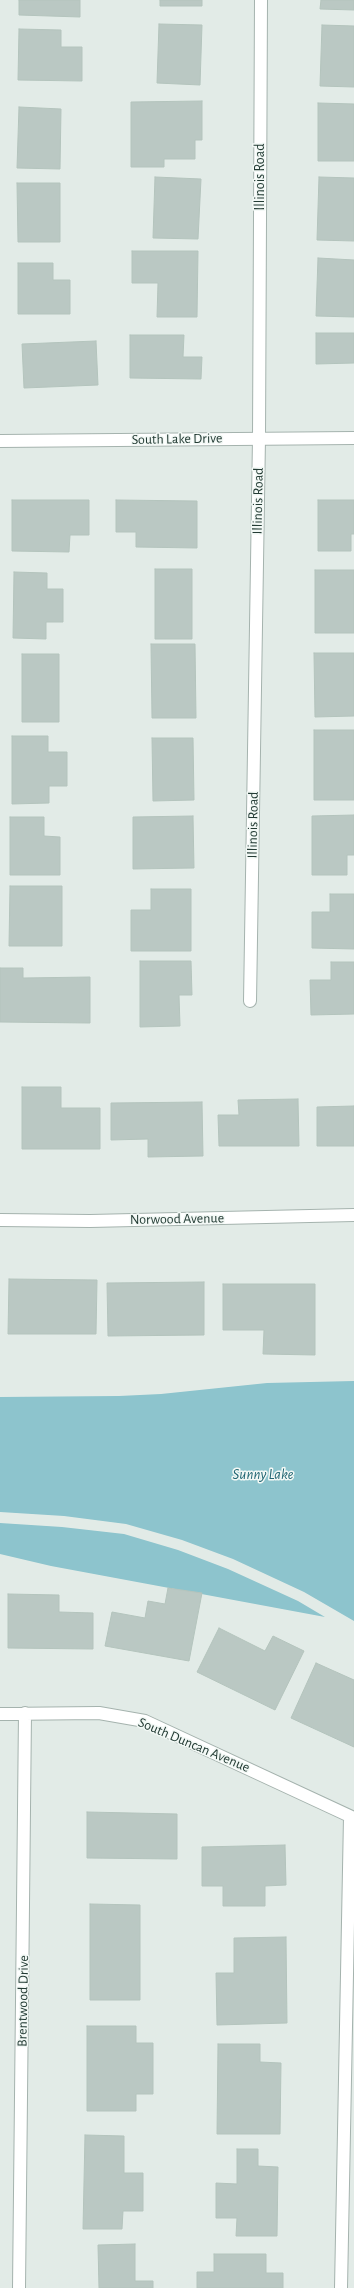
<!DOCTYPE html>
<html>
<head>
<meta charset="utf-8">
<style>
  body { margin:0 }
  canvas { display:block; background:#e2ebe7 }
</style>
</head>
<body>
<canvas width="354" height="2288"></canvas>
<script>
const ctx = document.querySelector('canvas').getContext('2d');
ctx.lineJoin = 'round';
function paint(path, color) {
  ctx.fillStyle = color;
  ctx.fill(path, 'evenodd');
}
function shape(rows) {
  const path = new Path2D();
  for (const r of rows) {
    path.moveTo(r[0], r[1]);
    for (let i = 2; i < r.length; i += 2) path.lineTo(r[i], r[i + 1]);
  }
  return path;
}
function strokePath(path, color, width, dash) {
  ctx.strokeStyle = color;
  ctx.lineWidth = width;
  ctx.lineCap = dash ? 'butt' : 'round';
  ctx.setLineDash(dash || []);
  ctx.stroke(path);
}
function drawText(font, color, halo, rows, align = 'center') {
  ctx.font = font + ' "Alegreya Sans",sans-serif';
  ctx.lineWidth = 3;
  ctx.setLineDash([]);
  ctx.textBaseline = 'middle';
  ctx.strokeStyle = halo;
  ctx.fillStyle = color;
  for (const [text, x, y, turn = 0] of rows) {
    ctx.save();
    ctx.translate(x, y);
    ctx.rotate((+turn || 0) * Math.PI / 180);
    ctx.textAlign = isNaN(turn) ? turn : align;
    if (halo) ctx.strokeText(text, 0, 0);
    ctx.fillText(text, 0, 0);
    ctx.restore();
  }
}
const water = shape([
  [354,1381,354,1621,304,1592,233,1559,182,1540,126,1524,64,1516,0,1512,0,1397,119,1396,161,1394,267,1383],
  [0,1523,62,1527,124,1534,178,1550,228,1569,298,1601,325,1617,51,1566,0,1554]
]);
const building = shape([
  [19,0,80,0,80,17,19,15,19,0],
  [160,0,202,0,202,6,160,6,160,0],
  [321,0,354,0,354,10,320,9,321,0],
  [159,24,202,25,200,85,157,83,159,24],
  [322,25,354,26,354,87,320,86,322,25],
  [19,29,61,30,61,47,82,47,82,81,18,80,19,29],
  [202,101,202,140,195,140,195,159,164,159,164,167,131,167,131,102,202,101],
  [318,103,354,104,354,161,318,161,318,103],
  [19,107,61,109,60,169,17,168,19,107],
  [155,177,201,179,198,239,153,238,155,177],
  [319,177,354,178,354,241,317,240,319,177],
  [17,183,60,183,60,242,18,242,17,183],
  [132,251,198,251,197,317,157,317,158,283,132,283,132,251],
  [318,258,354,260,354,317,316,316,318,258],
  [18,263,53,263,53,280,70,280,70,314,18,314,18,263],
  [316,333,354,333,354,363,316,364,316,333],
  [130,335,184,335,183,357,202,357,201,379,130,378,130,335],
  [96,341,98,385,24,388,22,344,96,341],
  [12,500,89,500,89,535,70,535,69,552,12,551,12,500],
  [116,500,197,501,197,548,136,547,136,532,116,532,116,500],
  [318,500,354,500,354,534,351,534,351,551,318,551,318,500],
  [155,569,192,569,192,639,155,639,155,569],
  [315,570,354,570,354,633,315,633,315,570],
  [14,572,47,573,47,589,63,589,63,622,46,622,46,639,13,638,14,572],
  [151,644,195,644,196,718,152,718,151,644],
  [314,653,354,653,354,716,315,717,314,653],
  [22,654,59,654,59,722,22,722,22,654],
  [314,730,354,730,354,800,314,800,314,730],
  [12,736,48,736,48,752,67,752,67,786,49,786,49,803,12,804,12,736],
  [152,738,193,738,194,800,153,801,152,738],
  [354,815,354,855,347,855,347,875,312,875,312,816,354,815],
  [193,816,194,868,133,869,133,817,193,816],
  [10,817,44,817,44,836,60,837,60,875,10,875,10,817],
  [10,886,62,886,62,946,9,946,10,886],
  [151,889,191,889,191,951,131,951,131,910,151,910,151,889],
  [330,894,354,894,354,949,312,948,312,912,330,912,330,894],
  [140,961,191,961,192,995,179,995,180,1026,140,1027,140,961],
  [331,962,354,962,354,1014,311,1015,310,980,331,980,331,962],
  [0,968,23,968,23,978,90,977,90,1023,0,1022,0,968],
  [22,1087,61,1087,61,1108,100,1108,100,1149,22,1149,22,1087],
  [298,1099,299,1146,219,1146,218,1115,239,1115,238,1100,298,1099],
  [202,1102,203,1156,148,1157,148,1139,111,1140,111,1103,202,1102],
  [354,1106,354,1146,317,1146,317,1107,354,1106],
  [9,1279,97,1280,96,1334,8,1334,9,1279],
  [204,1282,204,1335,108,1336,107,1283,204,1282],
  [223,1284,315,1284,315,1355,263,1354,264,1330,223,1330,223,1284],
  [168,1588,202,1593,189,1661,105,1646,112,1612,145,1618,148,1601,165,1604,168,1588],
  [8,1594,59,1595,59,1612,93,1613,93,1649,8,1648,8,1594],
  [219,1628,265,1651,273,1636,304,1651,275,1710,197,1672,219,1628],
  [316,1663,354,1680,354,1747,291,1718,316,1663],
  [87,1812,177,1814,177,1859,87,1858,87,1812],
  [285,1845,286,1885,265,1886,265,1906,223,1906,223,1886,202,1886,202,1847,285,1845],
  [90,1904,140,1905,140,2000,90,2000,90,1904],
  [286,1937,287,2023,217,2025,216,1973,234,1973,234,1938,286,1937],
  [87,2026,136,2026,136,2043,153,2043,153,2094,136,2094,136,2111,87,2111,87,2026],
  [218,2044,260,2044,260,2062,281,2063,280,2134,217,2134,218,2044],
  [85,2135,124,2136,124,2173,143,2173,143,2211,123,2211,122,2229,83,2229,85,2135],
  [237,2149,258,2149,258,2166,278,2167,277,2236,236,2236,237,2218,216,2218,216,2183,237,2184,237,2149],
  [135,2244,135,2281,153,2281,153,2288,99,2288,98,2245,135,2244],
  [214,2254,266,2254,266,2273,283,2273,283,2288,197,2288,197,2272,214,2272,214,2254]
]);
const minor = shape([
  [250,1001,259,438,261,0],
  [0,1220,90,1221,354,1215],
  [0,1714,99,1713,145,1721,354,1818],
  [19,2288,25,1713],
  [341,2288,350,1817]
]);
const tertiary = shape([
  [0,441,354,438]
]);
const streetNames = [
  ["Illinois Road",260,177,-90],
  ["South Lake Drive",177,439,-1],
  ["Illinois Road",258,501,-89],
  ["Illinois Road",253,825,-89],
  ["Norwood Avenue",177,1219,-1],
  ["South Duncan Avenue",194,1745,23],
  ["Brentwood Drive",23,2001,-89]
];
const waterNames = [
  ["Sunny Lake",263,1474]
];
paint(water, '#8dc4cd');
paint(building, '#bac8c3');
strokePath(building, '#b4c4bd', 1);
strokePath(minor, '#a5b3ae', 14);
strokePath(tertiary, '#a5b3ae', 14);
strokePath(minor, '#fff', 12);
strokePath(tertiary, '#fff', 12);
drawText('14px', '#233b34', '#f2f8f5', streetNames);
drawText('italic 15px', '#216673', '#f2f8f5', waterNames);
</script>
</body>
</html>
